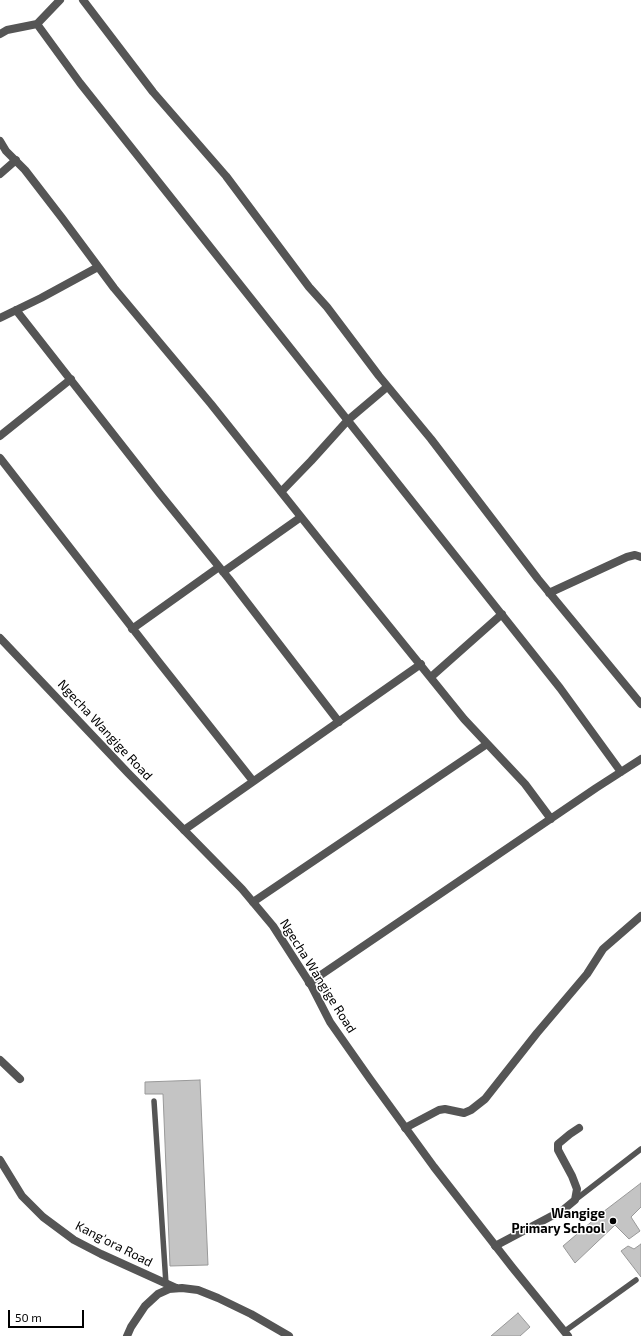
<!DOCTYPE html>
<html>
<head>
<meta charset="utf-8">
<style>
  body { margin:0 }
  #map { position:relative; width:641px; height:1336px; overflow:hidden; background:#fff; font-family:"Exo 2",sans-serif }
  canvas { display:block }
  .scale { position:absolute; left:8px; top:1310px; width:76px; height:18px; box-sizing:border-box; border:2px solid #000; border-top:0; padding-left:5px; font-size:12px; line-height:14px; white-space:nowrap; color:#000; -webkit-text-stroke:3px #fff; paint-order:stroke }
</style>
</head>
<body>
<div id="map">
<canvas width="641" height="1336"></canvas>
<div class="scale">50 m</div>
</div>
<script>
const ctx = document.querySelector('canvas').getContext('2d');
ctx.lineJoin = 'round';
function paint(path, color) {
  ctx.fillStyle = color;
  ctx.fill(path, 'evenodd');
}
function shape(rows) {
  const path = new Path2D();
  for (const r of rows) {
    path.moveTo(r[0], r[1]);
    for (let i = 2; i < r.length; i += 2) path.lineTo(r[i], r[i + 1]);
  }
  return path;
}
function strokePath(path, color, width, dash) {
  ctx.strokeStyle = color;
  ctx.lineWidth = width;
  ctx.lineCap = dash ? 'butt' : 'round';
  ctx.setLineDash(dash || []);
  ctx.stroke(path);
}
function drawText(font, color, halo, rows, align = 'center') {
  ctx.font = font + ' "Exo 2",sans-serif';
  ctx.lineWidth = 3;
  ctx.setLineDash([]);
  ctx.textBaseline = 'middle';
  ctx.strokeStyle = halo;
  ctx.fillStyle = color;
  for (const [text, x, y, turn = 0] of rows) {
    ctx.save();
    ctx.translate(x, y);
    ctx.rotate((+turn || 0) * Math.PI / 180);
    ctx.textAlign = isNaN(turn) ? turn : align;
    if (halo) ctx.strokeText(text, 0, 0);
    ctx.fillText(text, 0, 0);
    ctx.restore();
  }
}
const building = shape([
  [200,1080,208,1265,170,1266,163,1094,145,1094,145,1082,200,1080],
  [641,1183,641,1207,631,1217,640,1231,629,1239,615,1225,575,1263,563,1246,603,1212,641,1183],
  [641,1244,641,1277,621,1251,628,1246,634,1249,641,1244],
  [518,1313,530,1327,520,1336,491,1336,518,1313]
]);
const service = shape([
  [154,1101,166,1284],
  [575,1200,641,1149],
  [565,1331,636,1280]
]);
const minor = shape([
  [83,0,153,92,226,176,309,287,327,307,379,376,431,439,538,579,641,704],
  [37,24,80,83,560,688,621,772],
  [0,34,7,30,37,24,60,0],
  [0,141,6,151,25,170,62,218,114,288,211,404,321,542,464,719,525,784,551,819],
  [0,174,16,160],
  [16,310,160,494,229,579,339,722],
  [0,318,41,298,98,267],
  [0,436,71,379],
  [0,458,158,661,253,781],
  [281,492,311,461,348,420,387,387],
  [223,572,301,517],
  [549,593,627,557,635,555,641,557],
  [132,629,219,567],
  [431,677,502,614],
  [184,830,421,664],
  [253,902,487,744],
  [309,983,596,788,641,759],
  [0,1060,20,1079],
  [405,1128,439,1110,445,1109,464,1113,471,1110,485,1099,537,1033,587,974,603,949,641,916],
  [0,1160,22,1196,43,1217,74,1240,101,1254,176,1288],
  [495,1246,563,1210,575,1200,577,1189,572,1176,558,1150,558,1144,570,1134,579,1128],
  [127,1336,131,1327,145,1306,158,1294,169,1289,182,1288,198,1290,218,1298,251,1314,289,1336]
]);
const tertiary = shape([
  [0,638,128,773,242,889,273,926,311,985,330,1022,370,1079,434,1167,512,1267,568,1336]
]);
const markers = [
  [613,1221,4,"#000"]
];
const streetNames = [
  ["Ngecha Wangige Road",105,730,47],
  ["Ngecha Wangige Road",318,976,58],
  ["Kang'ora Road",114,1244,27]
];
const poiNames = [
  ["Wangige",605,1214],
  ["Primary School",605,1229]
];
paint(building, '#c4c4c4');
strokePath(building, '#999', 1);
strokePath(service, '#555', 5.5);
strokePath(minor, '#555', 8);
strokePath(tertiary, '#555', 8);
for (const [x, y, r, color] of markers) {
  const dot = new Path2D();
  dot.arc(x, y, r, 0, 2 * Math.PI);
  ctx.fillStyle = color;
  ctx.fill(dot);
  strokePath(dot, '#fff', 1.5);
}
drawText('13px', '#000', '#fff', streetNames);
drawText('bold 13px', '#000', '#fff', poiNames, 'right');
</script>
</body>
</html>
